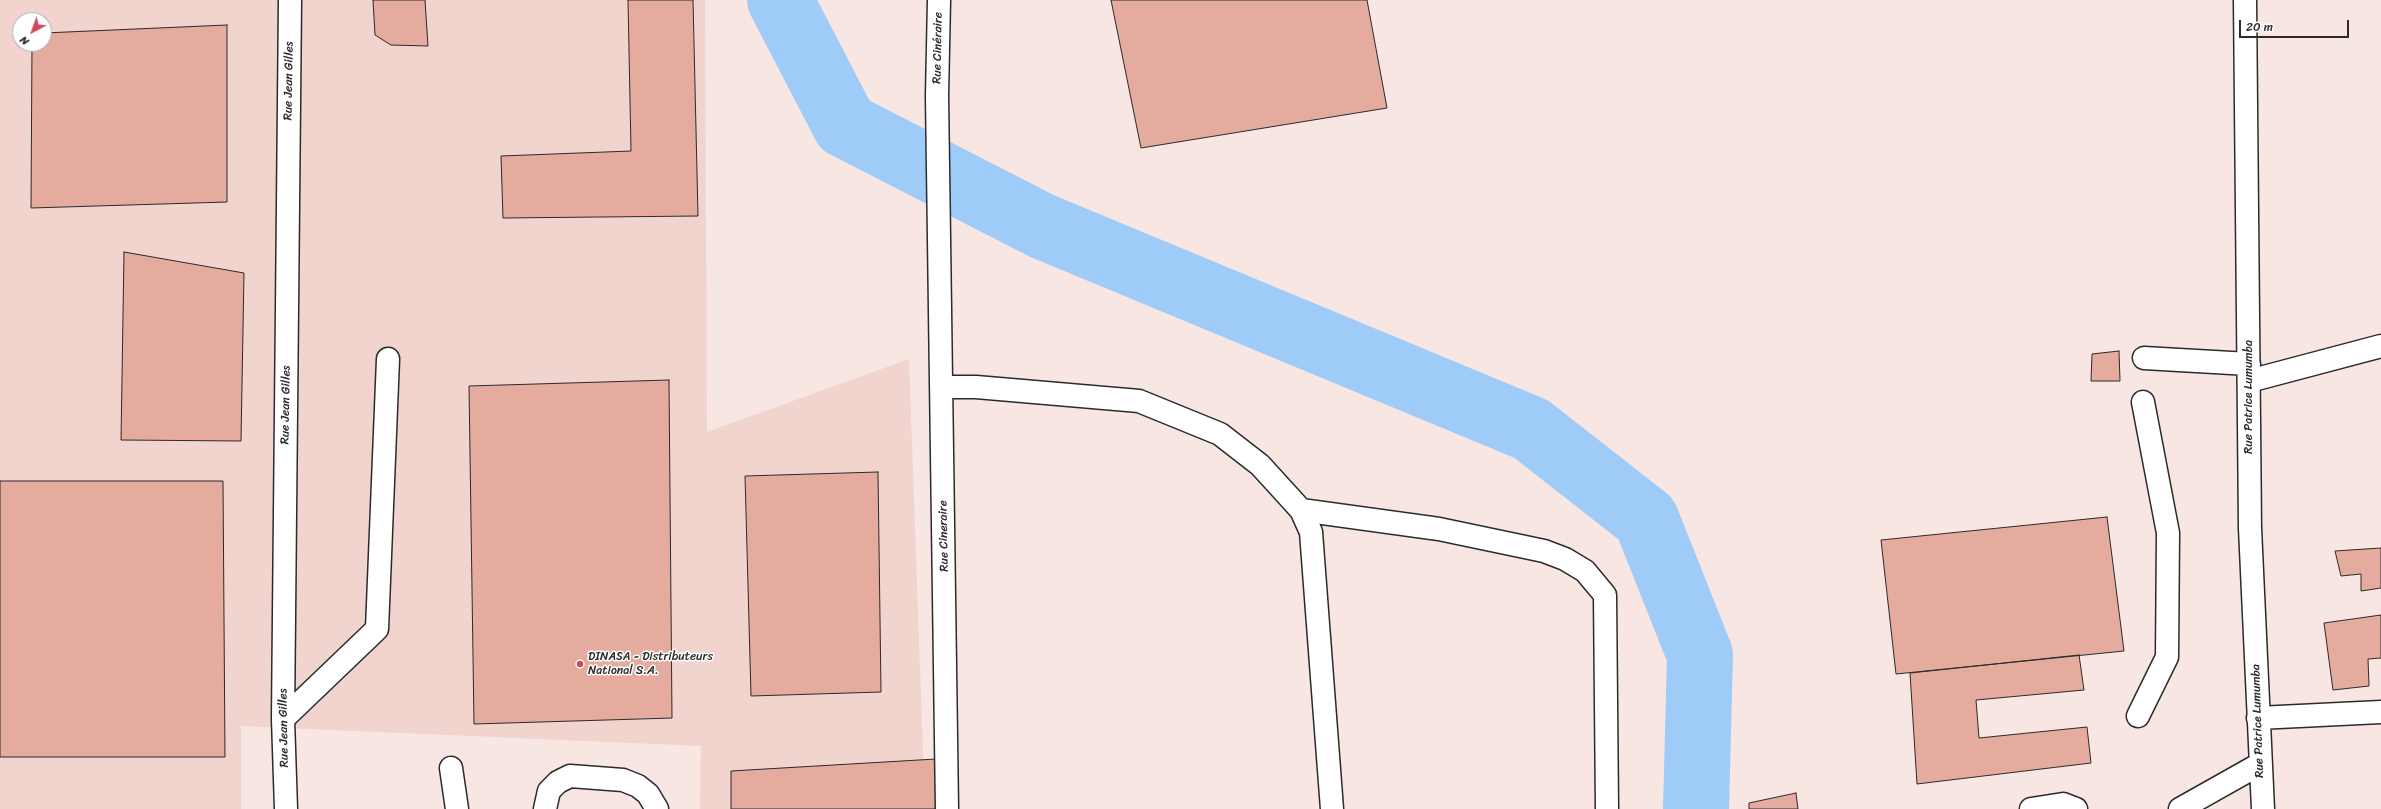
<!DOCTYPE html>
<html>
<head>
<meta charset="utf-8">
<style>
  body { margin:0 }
  #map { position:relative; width:2381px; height:809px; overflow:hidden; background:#f7e6e2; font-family:Sriracha,sans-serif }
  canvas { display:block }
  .north { position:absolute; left:12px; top:12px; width:40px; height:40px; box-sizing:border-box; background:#fff; border:1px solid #aaa; border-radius:50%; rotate:221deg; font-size:11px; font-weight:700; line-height:16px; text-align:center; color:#2b2b2b }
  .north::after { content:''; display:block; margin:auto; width:14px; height:18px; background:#d1495b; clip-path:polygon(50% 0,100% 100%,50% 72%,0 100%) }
  .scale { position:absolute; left:2239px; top:20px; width:110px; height:18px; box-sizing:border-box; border:2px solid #2b2b2b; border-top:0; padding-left:5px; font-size:12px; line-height:14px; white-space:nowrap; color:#2b2b2b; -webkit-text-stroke:3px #fff; paint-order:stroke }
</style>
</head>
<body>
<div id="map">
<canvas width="2381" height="809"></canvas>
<div class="north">N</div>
<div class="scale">20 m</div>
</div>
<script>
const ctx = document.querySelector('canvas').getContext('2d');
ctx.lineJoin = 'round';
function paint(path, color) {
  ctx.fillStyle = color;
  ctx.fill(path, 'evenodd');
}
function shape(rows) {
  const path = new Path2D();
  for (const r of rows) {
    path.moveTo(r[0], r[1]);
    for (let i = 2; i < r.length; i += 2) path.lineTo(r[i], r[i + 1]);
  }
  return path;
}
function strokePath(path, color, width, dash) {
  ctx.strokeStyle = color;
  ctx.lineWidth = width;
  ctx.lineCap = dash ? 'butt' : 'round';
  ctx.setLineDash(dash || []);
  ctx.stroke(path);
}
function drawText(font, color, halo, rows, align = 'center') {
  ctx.font = font + ' Sriracha,sans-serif';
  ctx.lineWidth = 3;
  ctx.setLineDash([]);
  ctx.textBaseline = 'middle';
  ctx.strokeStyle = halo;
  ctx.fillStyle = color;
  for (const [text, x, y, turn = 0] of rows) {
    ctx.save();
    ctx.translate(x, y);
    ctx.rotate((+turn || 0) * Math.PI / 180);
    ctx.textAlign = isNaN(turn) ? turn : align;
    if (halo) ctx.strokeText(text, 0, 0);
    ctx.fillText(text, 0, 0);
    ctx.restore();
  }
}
const built = shape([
  [0,0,705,0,707,432,909,359,925,809,700,809,701,746,241,726,241,809,0,809],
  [20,20,44,20,44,44,20,44]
]);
const river = shape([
  [780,0,845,125,1042,226,1531,429,1646,519,1700,655,1696,809]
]);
const building = shape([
  [373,0,425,0,428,46,391,45,375,35,373,0],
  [628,0,693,0,698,216,503,218,501,156,631,151,628,0],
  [1111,0,1367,0,1387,108,1141,148,1111,0],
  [227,25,227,202,31,208,32,44,44,44,44,33,227,25],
  [124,252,244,273,241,441,121,440,124,252],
  [2119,351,2120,381,2091,381,2092,354,2119,351],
  [669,380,672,718,474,724,469,386,669,380],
  [878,472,881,692,751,696,745,476,878,472],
  [0,481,223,481,225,757,0,757,0,481],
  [2107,517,2124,651,1896,674,1881,540,2107,517],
  [2381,548,2381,588,2361,591,2361,574,2341,576,2335,551,2381,548],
  [2381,615,2381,658,2368,659,2369,686,2333,690,2324,623,2381,615],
  [2079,655,2084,690,1976,700,1979,738,2087,727,2091,763,1917,784,1910,673,2079,655],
  [936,759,936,809,731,809,731,771,936,759],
  [1796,793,1798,809,1749,809,1749,803,1796,793]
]);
const minor = shape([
  [939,0,937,96,947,809],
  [2245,0,2250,528,2263,809],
  [2144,358,2249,364],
  [2249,381,2381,346],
  [942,387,976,387,1139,401,1220,434,1260,465,1301,510,1311,532,1332,809],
  [1301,510,1439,529,1544,551,1565,559,1585,571,1605,595,1607,809],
  [2138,716,2167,657,2168,533,2143,402],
  [2258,718,2381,712],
  [283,719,377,629,388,359],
  [451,768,457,809],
  [286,809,283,719,290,0],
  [545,809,549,791,558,782,570,776,623,780,638,786,648,794,657,809],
  [2031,809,2063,804,2076,809],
  [2180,809,2260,764]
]);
const markers = [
  [580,664,4,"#d1495b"]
];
const streetNames = [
  ["Rue Cinéraire",938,48,-89],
  ["Rue Jean Gilles",289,81,-89],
  ["Rue Patrice Lumumba",2249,397,-90],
  ["Rue Jean Gilles",286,405,-89],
  ["Rue Cineraire",944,536,-91],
  ["Rue Patrice Lumumba",2258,721,-92],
  ["Rue Jean Gilles",284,728,-91]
];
const poiNames = [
  ["DINASA - Distributeurs",588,657],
  ["National S.A.",588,671]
];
paint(built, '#f1d4ce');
strokePath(river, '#9ecbf8', 66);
paint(building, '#e4ab9e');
strokePath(building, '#2b2b2b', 1);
strokePath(minor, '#2b2b2b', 25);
strokePath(minor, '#fff', 22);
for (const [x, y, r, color] of markers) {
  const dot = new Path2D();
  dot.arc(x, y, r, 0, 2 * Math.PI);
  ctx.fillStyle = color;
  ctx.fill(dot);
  strokePath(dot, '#fff', 1.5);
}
drawText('12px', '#2b2b2b', '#fff', streetNames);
drawText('12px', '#2b2b2b', '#fff', poiNames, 'left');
</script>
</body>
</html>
